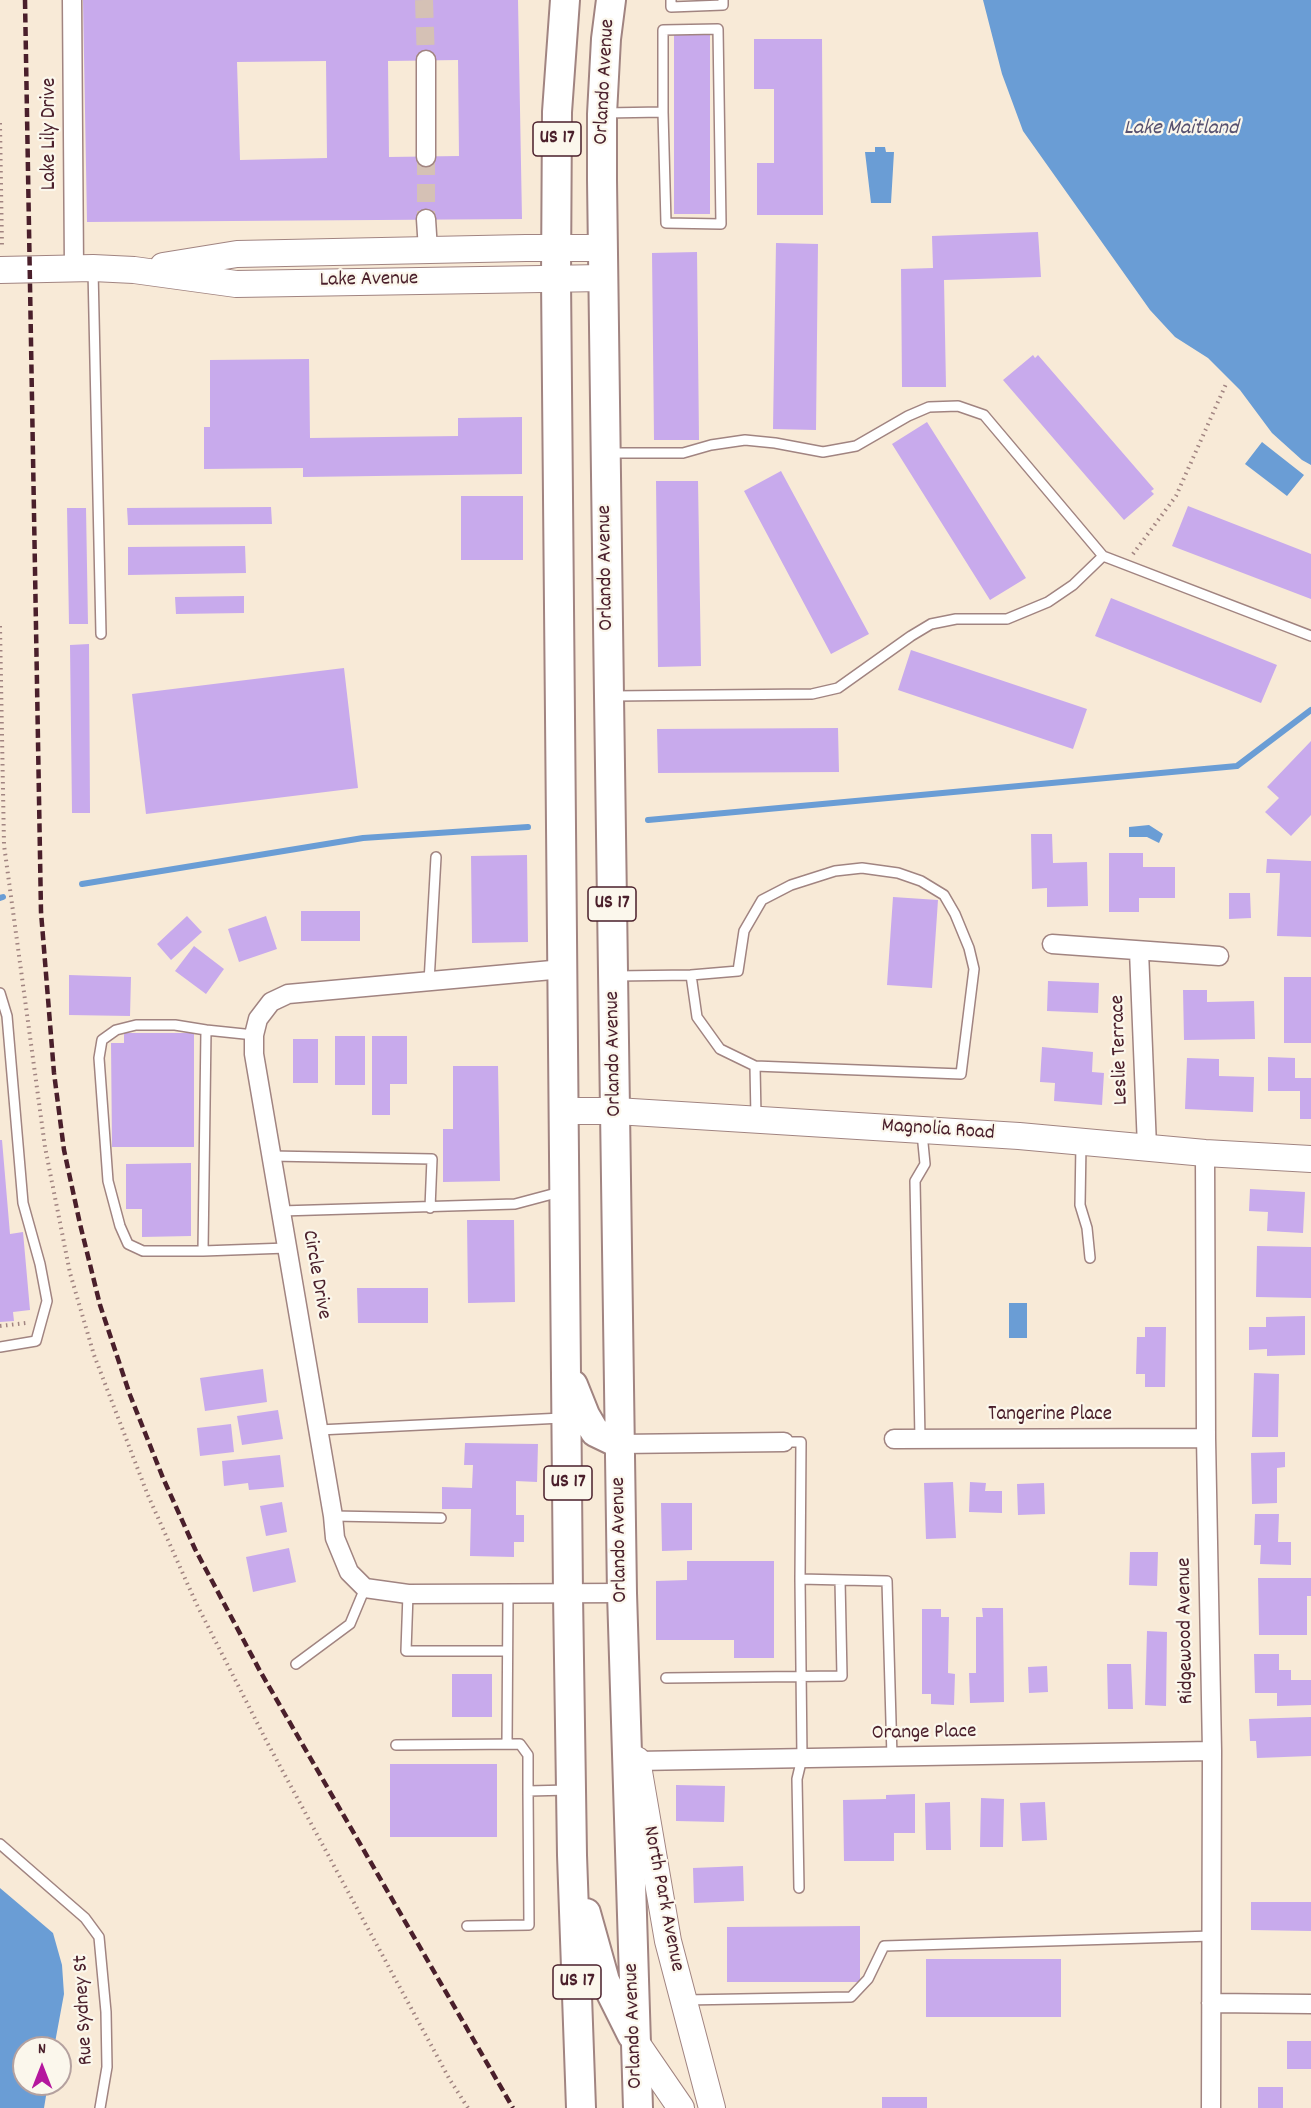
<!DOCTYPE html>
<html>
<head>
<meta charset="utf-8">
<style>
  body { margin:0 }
  #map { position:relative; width:1311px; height:2108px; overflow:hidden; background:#f8ead7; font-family:Dekko,sans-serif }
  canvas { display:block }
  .north { position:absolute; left:12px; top:2036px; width:60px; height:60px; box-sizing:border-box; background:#fbf7ec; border:2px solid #b4a19f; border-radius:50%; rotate:0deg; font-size:16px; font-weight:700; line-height:24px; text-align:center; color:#4a1f2b }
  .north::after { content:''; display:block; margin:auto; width:21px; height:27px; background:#b5179e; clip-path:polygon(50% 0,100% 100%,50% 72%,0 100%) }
</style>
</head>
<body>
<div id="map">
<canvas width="1311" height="2108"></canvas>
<div class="north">N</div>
</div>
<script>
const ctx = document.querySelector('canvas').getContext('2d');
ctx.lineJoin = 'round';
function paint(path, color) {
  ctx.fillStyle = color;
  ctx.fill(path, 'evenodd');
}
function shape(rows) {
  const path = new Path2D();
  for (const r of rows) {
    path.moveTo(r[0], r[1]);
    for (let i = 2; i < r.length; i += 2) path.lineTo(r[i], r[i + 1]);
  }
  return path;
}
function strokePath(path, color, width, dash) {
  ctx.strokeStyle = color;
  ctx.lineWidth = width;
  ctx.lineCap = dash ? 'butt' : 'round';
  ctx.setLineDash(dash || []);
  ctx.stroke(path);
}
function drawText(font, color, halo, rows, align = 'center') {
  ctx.font = font + ' Dekko,sans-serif';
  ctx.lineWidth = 4.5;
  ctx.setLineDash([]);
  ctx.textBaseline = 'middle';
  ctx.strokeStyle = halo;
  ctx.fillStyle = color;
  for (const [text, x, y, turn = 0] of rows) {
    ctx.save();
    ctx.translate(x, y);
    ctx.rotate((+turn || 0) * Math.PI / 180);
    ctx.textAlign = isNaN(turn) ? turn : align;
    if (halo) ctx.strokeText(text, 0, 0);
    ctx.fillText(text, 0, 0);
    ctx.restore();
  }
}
const water = shape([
  [983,0,1311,0,1311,465,1302,460,1272,433,1240,390,1208,358,1175,337,1150,310,1023,131,1002,74],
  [875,147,885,147,886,152,894,152,891,203,871,203,865,152,875,152],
  [1262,442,1304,475,1287,496,1245,464],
  [1149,825,1163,834,1159,843,1147,837,1129,837,1129,827],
  [1009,1303,1027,1303,1027,1338,1009,1338],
  [0,1888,53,1933,62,1965,64,1994,54,2048,24,2048,24,2084,48,2084,44,2108,0,2108]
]);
const stream = shape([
  [648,820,1237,766,1311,710],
  [82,884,363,838,528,827],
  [0,898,3,897]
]);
const building = shape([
  [83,0,518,0,522,219,87,222],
  [458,60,459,156,389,157,388,61],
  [326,61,327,158,240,160,237,62],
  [674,35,710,35,710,214,674,214],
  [754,39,822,39,823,215,757,215,757,163,774,163,774,89,754,89],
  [1038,232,1041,277,944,280,946,387,902,387,901,269,933,268,932,236],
  [776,243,818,244,816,430,773,429],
  [697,252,699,440,654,440,652,253],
  [1033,355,1035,358,1038,355,1154,489,1151,491,1154,494,1124,520,1003,380],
  [309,359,310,438,458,436,458,418,522,417,522,474,303,477,303,468,204,469,204,427,210,427,210,360],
  [927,422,1026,578,990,600,892,444],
  [781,471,869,634,831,654,744,491],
  [656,481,698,481,701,666,658,667],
  [461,496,523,496,523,560,461,560],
  [1188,506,1311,554,1311,599,1172,546],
  [271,507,272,524,128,525,127,508],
  [67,508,86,508,88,624,69,624],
  [245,546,246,573,128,575,128,547],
  [244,596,244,613,176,614,175,597],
  [1111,598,1277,665,1261,703,1095,636],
  [89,644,90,813,72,813,70,645],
  [911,650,1087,709,1073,749,898,690],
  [344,668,358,788,146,814,132,694],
  [838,728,839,772,658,773,657,729],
  [1311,741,1311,815,1291,836,1265,812,1279,798,1267,787],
  [1031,834,1052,834,1053,863,1087,862,1088,906,1047,907,1047,888,1032,889],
  [1109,853,1143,853,1143,867,1175,867,1175,898,1139,898,1139,912,1109,912],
  [527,855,528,942,472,943,471,856],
  [1267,859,1311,861,1311,937,1277,936,1280,873,1266,873],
  [1229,893,1250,893,1251,918,1229,919],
  [893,897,938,900,932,988,887,985],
  [301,911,360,911,360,941,301,941],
  [187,916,202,932,171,960,157,944],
  [266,916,277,949,239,962,228,929],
  [194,946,224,969,206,994,175,971],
  [69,975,131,977,130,1016,69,1015],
  [1284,977,1311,977,1311,1043,1284,1043],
  [1048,981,1099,983,1098,1013,1047,1011],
  [1183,990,1207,990,1207,1002,1254,1001,1255,1039,1184,1040],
  [124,1033,194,1033,194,1147,112,1147,111,1043,124,1043],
  [335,1036,365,1036,365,1085,335,1085],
  [372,1036,407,1036,407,1084,390,1084,390,1115,372,1115],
  [293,1039,318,1039,318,1083,293,1083],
  [1042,1047,1093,1052,1092,1072,1104,1073,1102,1105,1054,1101,1055,1083,1040,1082],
  [1268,1057,1295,1058,1295,1078,1311,1078,1311,1119,1300,1119,1300,1091,1268,1091],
  [1187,1058,1219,1059,1219,1076,1254,1077,1253,1112,1185,1109],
  [453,1066,498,1066,500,1181,443,1182,443,1129,453,1129],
  [0,1140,2,1140,10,1234,23,1232,30,1310,13,1312,14,1321,0,1322],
  [191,1163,191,1236,142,1237,142,1209,126,1209,126,1164],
  [1250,1189,1305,1192,1303,1233,1267,1231,1268,1212,1249,1211],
  [467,1220,514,1220,515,1302,468,1303],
  [1257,1246,1311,1247,1311,1298,1256,1297],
  [357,1288,428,1288,428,1323,358,1323],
  [1305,1316,1305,1355,1267,1356,1267,1349,1249,1350,1249,1327,1266,1327,1266,1317],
  [1145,1327,1166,1327,1165,1387,1145,1387,1145,1374,1136,1374,1137,1337,1145,1337],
  [263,1369,267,1402,205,1411,200,1378],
  [1254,1373,1279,1374,1278,1437,1252,1437],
  [278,1410,283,1439,242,1445,237,1416],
  [231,1424,234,1452,200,1456,197,1428],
  [465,1443,538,1444,537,1482,516,1481,516,1515,524,1515,524,1542,514,1542,514,1557,470,1556,471,1509,442,1509,442,1487,472,1488,473,1465,464,1465],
  [1285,1452,1285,1467,1277,1468,1277,1503,1252,1504,1251,1453],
  [280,1455,284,1487,249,1490,248,1483,224,1486,222,1461],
  [953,1482,956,1538,926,1539,924,1483],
  [970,1482,986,1483,985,1491,1002,1491,1002,1513,969,1512],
  [1044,1483,1045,1514,1018,1515,1017,1484],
  [282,1502,287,1532,266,1536,260,1506],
  [661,1503,692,1503,692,1550,662,1551],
  [1255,1514,1279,1514,1278,1542,1291,1542,1291,1565,1260,1564,1261,1545,1254,1545],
  [289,1548,296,1582,253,1592,246,1557],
  [1130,1552,1158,1552,1157,1586,1129,1585],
  [687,1561,774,1561,774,1658,734,1658,734,1640,656,1640,656,1581,687,1580],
  [1258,1578,1311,1578,1311,1596,1307,1596,1307,1635,1259,1635],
  [982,1608,1003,1608,1004,1702,970,1703,969,1673,976,1673,976,1617,983,1617],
  [922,1609,941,1609,941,1617,949,1617,948,1673,955,1674,954,1705,931,1704,931,1694,922,1694],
  [1147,1631,1167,1632,1166,1706,1145,1705],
  [1254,1654,1279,1654,1279,1670,1291,1670,1291,1680,1311,1680,1311,1705,1277,1706,1277,1693,1255,1693],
  [1107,1664,1131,1664,1133,1709,1108,1709],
  [1047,1666,1048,1692,1029,1693,1028,1667],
  [452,1674,492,1674,492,1717,452,1717],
  [1311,1717,1311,1756,1257,1758,1256,1741,1250,1741,1249,1719],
  [390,1764,497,1764,497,1837,390,1837],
  [676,1785,725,1786,724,1822,676,1821],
  [915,1794,915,1833,894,1833,894,1861,844,1861,843,1800,886,1799,886,1795],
  [981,1798,1004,1799,1003,1847,980,1847],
  [950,1802,951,1850,926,1850,925,1803],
  [1045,1802,1047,1840,1022,1841,1020,1803],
  [743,1866,744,1901,694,1903,693,1868],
  [1251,1902,1311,1902,1311,1931,1251,1930],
  [860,1926,860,1982,727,1982,727,1927],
  [926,1959,1061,1959,1061,2017,926,2017],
  [1287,2041,1311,2041,1311,2069,1287,2069],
  [1258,2087,1283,2087,1283,2108,1258,2108],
  [882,2097,927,2097,927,2108,882,2108]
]);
const streetTunnel = shape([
  [424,0,426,60],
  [426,157,426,219]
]);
const path = shape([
  [0,123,2,248],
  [1133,554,1176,496,1226,384],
  [0,626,4,845,45,1147,70,1273,94,1355,147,1493,196,1603,268,1744,450,2080,468,2108],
  [0,1326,26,1323]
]);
const lane = shape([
  [671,0,671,7,723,5,723,0],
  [605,113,663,112,663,30,718,29,721,224,666,223,663,112],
  [93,270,101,634],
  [609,453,683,453,711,445,745,440,775,443,823,452,856,446,908,416,929,407,958,406,984,415,1103,556,1311,636],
  [613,696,812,694,838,688,911,636,931,624,956,619,1007,619,1048,602,1073,585,1103,556],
  [616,976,691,975,697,1017,720,1049,755,1066,961,1074,974,969,969,948,955,914,944,895,921,881,898,873,862,868,835,871,791,885,762,900,744,931,738,971,691,975],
  [429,982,436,857],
  [0,993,7,1016,23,1203,40,1264,47,1301,36,1341,0,1347],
  [254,1035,206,1030,203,1251,287,1248],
  [755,1066,756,1117],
  [1081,1144,1080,1205,1087,1228,1090,1258],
  [271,1156,432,1159,430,1208],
  [281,1211,515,1204,560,1192],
  [203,1251,143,1251,128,1244,120,1226,108,1181,99,1058,102,1040,116,1030,136,1025,175,1025,206,1030],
  [319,1430,562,1418],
  [920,1439,915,1181,925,1164,922,1133],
  [784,1442,801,1442,800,1579,802,1758,797,1779,799,1888],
  [333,1516,441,1518],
  [800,1579,887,1581,892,1757],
  [408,1594,406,1651,507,1651],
  [296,1664,350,1624,365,1588],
  [666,1678,842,1676,840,1580],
  [507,1743,508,1594],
  [396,1745,520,1744,528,1755,528,1791],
  [0,1844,85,1918,99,1937,106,2012,107,2067,100,2108],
  [467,1926,529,1925,528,1791,569,1790],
  [685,2000,851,1997,868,1979,884,1946,1212,1936]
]);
const street = shape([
  [72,0,74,268],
  [426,60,426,157],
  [426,219,428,250],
  [1052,944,1219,956],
  [1139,951,1147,1147],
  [563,969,288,994,271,1002,258,1019,254,1035,254,1054,333,1516,335,1538,349,1572,365,1588,408,1594,622,1593],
  [1205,1153,1206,1438,1212,1751,1211,2108],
  [894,1439,1206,1438],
  [620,1444,784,1442],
  [637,1761,1212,1751],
  [1211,2003,1311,2004]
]);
const secondary = shape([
  [163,266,237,254,526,248,603,248],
  [0,270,93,268,134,270,236,284,604,278],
  [564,1111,616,1111,1019,1136,1205,1153,1311,1159],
  [637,1760,668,1941,712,2108],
  [635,2041,681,2108]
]);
const primary = shape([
  [565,0,557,112,556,278,568,1594,572,1855,581,2108],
  [611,0,606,39,602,114,602,180,609,696,622,1593,638,2108],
  [573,1385,585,1415,595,1432,620,1444],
  [586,1913,605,1981,632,2035]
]);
const rail = shape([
  [25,0,41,912,54,1073,64,1150,80,1224,100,1305,130,1395,163,1478,195,1549,260,1671,513,2108]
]);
const shields = [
  [557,139,48],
  [612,904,48],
  [568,1483,48],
  [577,1982,48]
];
const shieldNames = [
  ["US 17",557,139],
  ["US 17",612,904],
  ["US 17",568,1483],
  ["US 17",577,1982]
];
const streetNames = [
  ["Orlando Avenue",606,82,-87],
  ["Lake Lily Drive",51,134,-90],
  ["Lake Avenue",369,281,-1],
  ["Orlando Avenue",607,568,-91],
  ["Leslie Terrace",1121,1050,-92],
  ["Orlando Avenue",615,1054,-91],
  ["Magnolia Road",938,1131,4],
  ["Circle Drive",315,1275,80],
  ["Tangerine Place",1050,1416],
  ["Orlando Avenue",621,1540,-91],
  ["Ridgewood Avenue",1187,1631,-91],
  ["Orange Place",924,1734,-1],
  ["North Park Avenue",662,1899,79],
  ["Rue Sydney St",85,2010,-93],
  ["Orlando Avenue",635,2026,-92]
];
const waterNames = [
  ["Lake Maitland",1181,130]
];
paint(water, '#6a9dd5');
strokePath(stream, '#6a9dd5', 6);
paint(building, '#c8aaec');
strokePath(streetTunnel, '#d5c1b5', 18, [18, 9]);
strokePath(lane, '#a18481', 12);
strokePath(street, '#a18481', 21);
strokePath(secondary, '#a18481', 28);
strokePath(primary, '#a18481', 32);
strokePath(path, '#a18481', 4, [1.5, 4.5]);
strokePath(lane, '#fff', 9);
strokePath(street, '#fff', 18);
strokePath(secondary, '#fff', 26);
strokePath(primary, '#fff', 28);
strokePath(rail, '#4a1f2b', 4.5, [9, 4.5]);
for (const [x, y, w] of shields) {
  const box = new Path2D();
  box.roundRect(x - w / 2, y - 17, w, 34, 4.5);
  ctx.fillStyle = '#fbf7ec';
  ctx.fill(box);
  strokePath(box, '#4a1f2b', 1.5);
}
drawText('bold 20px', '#4a1f2b', null, shieldNames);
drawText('21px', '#4a1f2b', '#fbf7ec', streetNames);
drawText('italic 22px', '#57516f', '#fbf7ec', waterNames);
</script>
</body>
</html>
